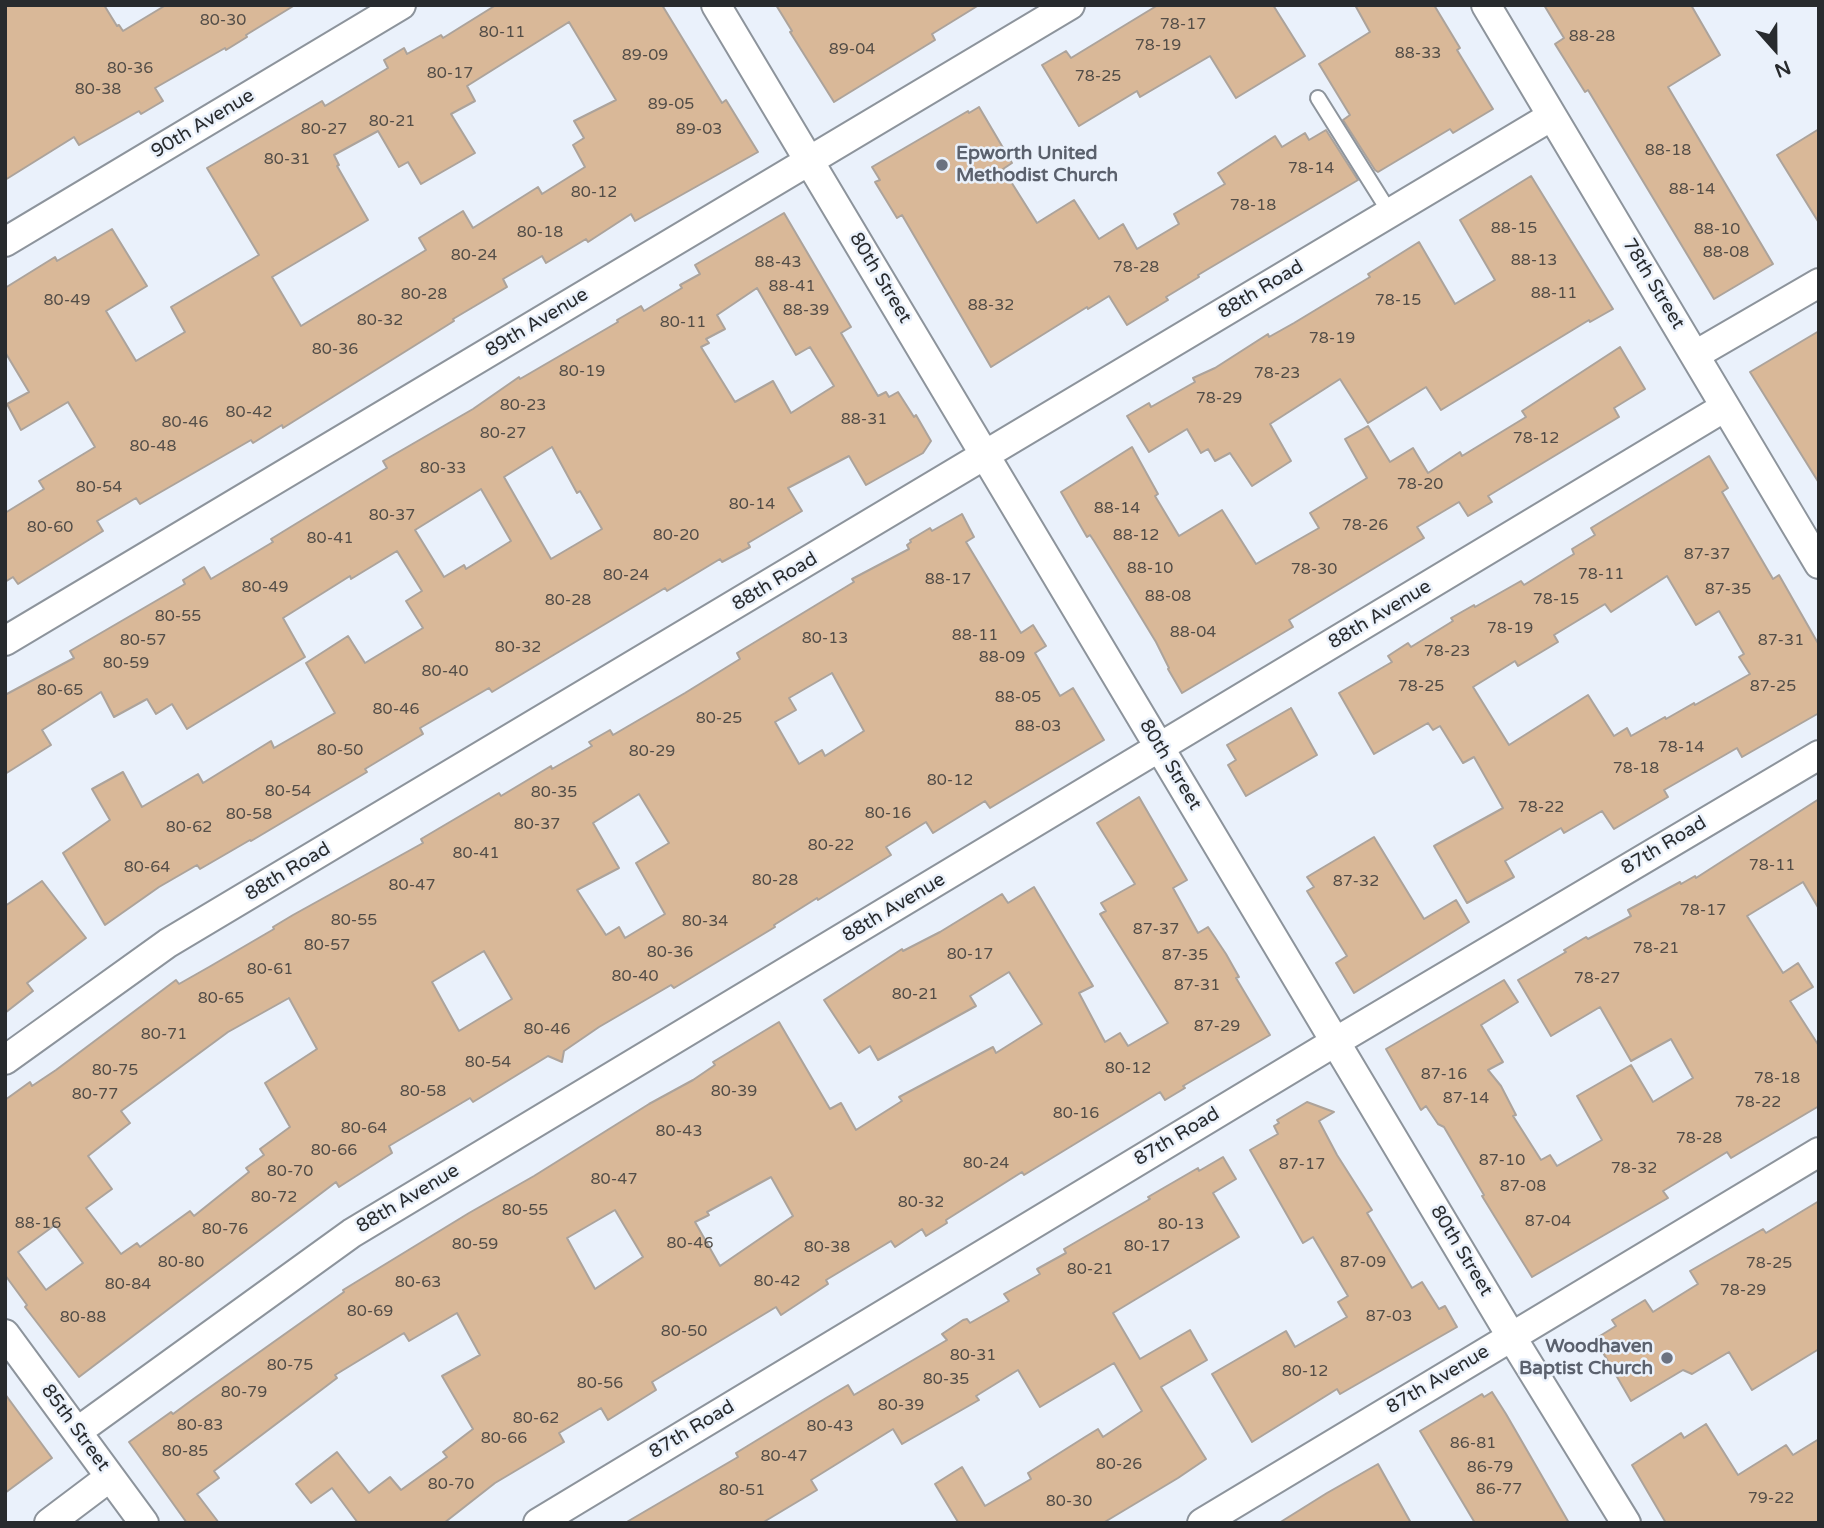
<!DOCTYPE html>
<html>
<head>
<meta charset="utf-8">
<style>
  body { margin:0 }
  #map { position:relative; width:1824px; height:1528px; overflow:hidden; background:#eaf1fb; font-family:"Varela Round",sans-serif }
  canvas { display:block }
  .frame { position:absolute; inset:0; border:7px solid #282b2e; pointer-events:none }
  .north { position:absolute; left:1740px; top:14px; width:70px; height:70px; -webkit-text-stroke:5px #eaf1fb; paint-order:stroke; rotate:159deg; font-size:19px; font-weight:700; line-height:28px; text-align:center; color:#282b2e }
  .north::after { content:''; display:block; margin:auto; width:24px; height:32px; background:#282b2e; clip-path:polygon(50% 0,100% 100%,50% 72%,0 100%) }
</style>
</head>
<body>
<div id="map">
<canvas width="1824" height="1528"></canvas>
<div class="frame"></div>
<div class="north">N</div>
</div>
<script>
const ctx = document.querySelector('canvas').getContext('2d');
ctx.lineJoin = 'round';
function paint(path, color) {
  ctx.fillStyle = color;
  ctx.fill(path, 'evenodd');
}
function shape(rows) {
  const path = new Path2D();
  for (const r of rows) {
    path.moveTo(r[0], r[1]);
    for (let i = 2; i < r.length; i += 2) path.lineTo(r[i], r[i + 1]);
  }
  return path;
}
function strokePath(path, color, width, dash) {
  ctx.strokeStyle = color;
  ctx.lineWidth = width;
  ctx.lineCap = dash ? 'butt' : 'round';
  ctx.setLineDash(dash || []);
  ctx.stroke(path);
}
function drawText(font, color, halo, rows, align = 'center') {
  ctx.font = font + ' "Varela Round",sans-serif';
  ctx.lineWidth = 5;
  ctx.setLineDash([]);
  ctx.textBaseline = 'middle';
  ctx.strokeStyle = halo;
  ctx.fillStyle = color;
  for (const [text, x, y, turn = 0] of rows) {
    ctx.save();
    ctx.translate(x, y);
    ctx.rotate((+turn || 0) * Math.PI / 180);
    ctx.textAlign = isNaN(turn) ? turn : align;
    if (halo) ctx.strokeText(text, 0, 0);
    ctx.fillText(text, 0, 0);
    ctx.restore();
  }
}
const building = shape([
  [5,5,104,5,117,26,119,25,123,31,166,5,295,5,246,35,247,37,226,50,225,48,155,88,163,101,141,114,139,111,79,145,74,137,5,180,5,5],
  [496,5,662,5,722,103,726,100,758,152,635,221,631,214,588,242,586,239,546,263,542,256,503,279,507,287,453,319,454,321,283,428,282,425,253,443,251,440,140,504,136,498,97,521,103,531,18,584,13,577,5,582,5,513,44,489,39,481,95,447,68,402,21,430,7,404,29,392,5,352,5,288,55,257,57,261,112,229,147,286,106,311,136,361,185,332,171,307,259,255,207,168,322,101,325,106,388,68,384,60,404,48,407,54,441,35,443,38,496,5],
  [569,22,616,100,574,121,584,138,573,145,585,167,542,194,538,187,473,228,463,211,419,238,426,250,301,326,272,277,368,220,337,166,339,165,334,155,378,131,399,167,408,162,421,184,475,153,451,114,475,101,467,86,569,22],
  [776,5,979,5,932,34,935,40,834,102,790,32,792,31,776,5],
  [1158,5,1273,5,1305,56,1236,98,1210,56,1140,97,1137,91,1079,126,1042,65,1066,51,1071,58,1158,5],
  [1355,5,1434,5,1460,48,1457,50,1493,109,1453,133,1450,129,1378,172,1375,170,1343,120,1350,115,1319,64,1370,32,1355,5],
  [1544,5,1691,5,1720,55,1668,87,1773,264,1714,299,1588,90,1585,92,1555,44,1564,38,1544,5],
  [979,107,1012,163,1003,169,1037,223,1074,200,1099,239,1123,224,1137,249,1179,224,1174,214,1225,184,1218,173,1275,136,1282,147,1305,133,1309,140,1326,130,1358,180,1198,275,1199,277,1166,297,1168,300,1127,325,1109,296,1088,309,1087,307,991,367,902,215,897,218,875,182,880,180,872,167,968,111,969,113,979,107],
  [1819,129,1819,223,1777,155,1819,129],
  [1531,176,1613,309,1590,322,1589,320,1441,410,1426,387,1368,423,1340,379,1270,424,1291,461,1252,486,1230,453,1215,461,1208,449,1201,453,1187,429,1149,452,1127,416,1149,403,1151,407,1195,382,1193,378,1215,368,1268,334,1269,337,1294,323,1370,277,1368,274,1419,242,1455,304,1495,280,1460,220,1531,176],
  [784,213,851,327,841,333,878,396,886,392,889,397,898,392,914,417,916,415,931,441,923,453,866,485,849,456,788,488,802,511,748,543,750,547,722,562,720,559,667,591,665,588,492,692,489,688,451,710,420,728,423,734,365,769,367,772,251,841,250,840,200,869,197,865,159,887,105,925,63,853,110,820,92,789,123,772,142,807,198,774,203,783,271,741,274,748,335,713,306,663,348,636,365,663,423,628,406,601,422,591,397,551,351,579,350,576,283,618,305,657,187,729,172,704,156,714,147,699,114,717,101,692,42,730,51,745,5,774,5,695,74,658,70,651,185,584,183,580,204,567,211,579,273,542,271,539,387,468,383,461,473,409,519,377,520,379,618,322,617,320,641,306,644,311,682,288,680,285,700,274,695,265,784,213],
  [757,288,796,355,810,347,834,386,791,413,773,381,735,402,701,347,709,343,706,339,725,329,717,315,757,288],
  [552,447,577,493,580,491,602,529,551,559,504,477,552,447],
  [481,489,511,541,466,569,464,565,444,577,415,530,481,489],
  [1819,331,1819,483,1750,372,1819,331],
  [1620,347,1645,389,1614,408,1619,417,1488,496,1492,502,1468,516,1459,502,1417,527,1424,538,1289,620,1293,627,1182,693,1168,669,1169,668,1156,642,1128,596,1094,541,1090,535,1087,537,1061,492,1132,447,1158,494,1155,496,1179,536,1222,510,1256,564,1319,528,1310,513,1367,478,1345,439,1368,426,1390,462,1413,448,1428,473,1460,452,1462,456,1526,417,1522,411,1620,347],
  [1709,456,1728,488,1722,492,1773,579,1779,575,1819,645,1819,713,1742,757,1737,748,1664,790,1668,797,1614,829,1602,811,1564,833,1561,828,1505,861,1514,877,1467,903,1434,846,1503,808,1474,757,1463,763,1440,726,1433,730,1428,723,1374,754,1339,693,1392,662,1388,656,1408,643,1411,647,1453,621,1451,618,1474,605,1475,607,1521,581,1524,585,1574,554,1572,549,1595,535,1591,528,1709,456],
  [1667,576,1696,625,1719,611,1744,654,1739,657,1750,674,1695,705,1694,703,1666,719,1665,717,1631,736,1627,728,1614,736,1588,695,1509,745,1473,687,1515,661,1518,666,1558,642,1554,635,1605,604,1611,612,1667,576],
  [962,514,974,537,966,542,1021,633,1033,625,1046,646,1035,653,1060,696,1073,688,1104,740,990,808,985,801,933,833,926,822,886,847,891,855,818,900,817,898,774,925,775,927,674,988,671,985,599,1027,564,1051,562,1062,548,1056,473,1102,470,1098,389,1146,392,1153,339,1187,336,1182,79,1377,25,1307,27,1305,5,1275,5,1100,30,1082,32,1086,56,1070,176,980,179,984,209,967,274,929,273,927,293,915,423,843,421,839,499,793,501,796,551,766,552,769,592,746,589,742,610,730,613,735,685,693,740,659,737,653,854,582,852,579,909,549,907,545,911,542,910,540,930,528,932,531,962,514],
  [832,673,864,731,825,756,822,750,799,764,775,722,796,710,789,698,832,673],
  [639,794,669,843,636,863,665,914,625,938,619,927,606,935,577,890,619,868,593,823,639,794],
  [484,951,512,999,459,1031,432,982,484,951],
  [289,998,317,1049,265,1083,290,1127,260,1149,264,1155,246,1168,249,1172,194,1216,190,1211,140,1247,137,1243,121,1254,86,1208,112,1189,88,1156,130,1123,121,1111,228,1032,289,998],
  [55,1225,83,1263,46,1290,18,1252,55,1225],
  [1291,708,1317,755,1246,796,1228,765,1236,760,1227,745,1291,708],
  [1139,797,1187,880,1173,888,1198,933,1208,927,1226,954,1239,977,1236,978,1270,1035,1183,1086,1185,1088,1165,1100,1160,1092,1024,1175,1022,1172,946,1220,947,1223,926,1236,922,1229,895,1247,891,1241,826,1280,828,1284,781,1315,776,1307,652,1382,656,1390,608,1420,601,1408,559,1433,564,1442,495,1483,444,1523,358,1523,332,1488,311,1503,296,1484,337,1452,369,1493,390,1477,401,1490,447,1457,443,1452,473,1429,442,1376,480,1355,457,1313,409,1341,404,1333,335,1375,337,1378,214,1471,219,1478,197,1494,219,1523,187,1523,129,1442,171,1412,173,1414,192,1400,344,1292,343,1290,469,1213,534,1176,649,1104,693,1080,715,1065,713,1062,779,1022,830,1109,841,1103,856,1130,902,1101,899,1097,993,1047,996,1053,1042,1024,1009,972,970,996,976,1006,878,1060,870,1046,859,1053,824,1000,902,949,903,951,940,932,1002,894,1008,903,1034,887,1093,986,1079,993,1105,1042,1120,1033,1128,1046,1168,1023,1100,914,1106,911,1101,903,1135,884,1097,823,1139,797],
  [771,1177,793,1216,720,1266,695,1222,709,1215,707,1212,771,1177],
  [615,1210,643,1257,595,1289,567,1238,615,1210],
  [1819,799,1819,909,1803,882,1747,916,1783,973,1798,963,1813,987,1790,1001,1819,1046,1819,1106,1731,1158,1727,1152,1663,1191,1668,1198,1532,1277,1482,1196,1484,1195,1444,1127,1438,1124,1426,1106,1421,1110,1386,1049,1504,980,1518,1002,1481,1025,1503,1062,1488,1070,1501,1086,1516,1115,1513,1116,1541,1160,1550,1155,1557,1166,1602,1140,1577,1096,1631,1065,1653,1102,1693,1078,1671,1039,1631,1061,1600,1007,1551,1036,1518,980,1566,952,1564,950,1586,937,1588,939,1631,916,1628,910,1680,882,1681,884,1695,876,1696,878,1819,799],
  [1374,837,1424,919,1456,900,1469,922,1354,993,1336,963,1347,956,1307,891,1314,887,1307,877,1374,837],
  [42,881,86,938,27,983,33,991,5,1013,5,906,42,881],
  [1307,1102,1334,1112,1319,1121,1337,1155,1372,1210,1367,1213,1412,1288,1422,1282,1439,1309,1445,1306,1457,1327,1340,1394,1337,1389,1252,1442,1212,1374,1286,1331,1295,1347,1347,1317,1338,1302,1348,1296,1313,1237,1303,1243,1250,1150,1278,1134,1274,1126,1279,1123,1277,1120,1307,1102],
  [1223,1157,1236,1179,1213,1193,1239,1237,1113,1313,1140,1359,1190,1330,1207,1360,1161,1387,1206,1459,1178,1478,1103,1523,957,1523,958,1522,935,1484,962,1467,985,1506,1031,1479,1028,1473,1085,1437,1098,1429,1103,1437,1142,1411,1114,1363,1040,1407,1018,1370,976,1396,979,1400,902,1444,893,1429,811,1480,817,1490,762,1523,625,1523,738,1457,736,1453,826,1398,848,1385,854,1395,947,1340,942,1334,963,1320,967,1319,970,1323,1009,1301,1004,1294,1040,1274,1037,1269,1066,1253,1064,1249,1150,1199,1148,1197,1198,1168,1199,1171,1223,1157],
  [1819,1201,1819,1349,1752,1390,1729,1352,1692,1374,1683,1370,1631,1401,1595,1339,1616,1326,1612,1320,1645,1300,1653,1312,1698,1284,1690,1271,1763,1229,1766,1233,1819,1201],
  [1492,1392,1506,1414,1569,1523,1475,1523,1420,1431,1482,1394,1484,1397,1492,1392],
  [5,1394,52,1458,5,1493,5,1394],
  [1706,1424,1738,1475,1786,1445,1793,1455,1819,1439,1819,1523,1666,1523,1632,1465,1681,1433,1684,1438,1706,1424],
  [1378,1464,1411,1523,1279,1523,1327,1493,1378,1464]
]);
const lane = shape([
  [1318,98,1390,213]
]);
const street = shape([
  [716,5,1511,1336,1626,1523],
  [1486,5,1819,564],
  [5,242,401,5],
  [1695,355,1819,283],
  [5,641,1070,5],
  [5,1060,168,943,1552,116],
  [5,1334,144,1523],
  [78,1431,352,1233,1725,407],
  [49,1523,110,1477],
  [538,1523,1335,1042,1819,755],
  [1202,1523,1819,1152]
]);
const markers = [
  [942,165,7,"#6b7280"],
  [1667,1358,7,"#6b7280"]
];
const numberNames = [
  ["80-30",223,21],
  ["78-17",1183,25],
  ["80-11",502,33],
  ["88-28",1592,37],
  ["78-19",1158,46],
  ["89-04",852,50],
  ["88-33",1418,54],
  ["89-09",645,56],
  ["80-36",130,69],
  ["80-17",450,74],
  ["78-25",1098,77],
  ["80-38",98,90],
  ["89-05",671,105],
  ["80-21",392,122],
  ["80-27",324,130],
  ["89-03",699,130],
  ["88-18",1668,151],
  ["80-31",287,160],
  ["78-14",1311,169],
  ["88-14",1692,190],
  ["80-12",594,193],
  ["78-18",1253,206],
  ["88-15",1514,229],
  ["88-10",1717,230],
  ["80-18",540,233],
  ["88-08",1726,253],
  ["80-24",474,256],
  ["88-13",1534,261],
  ["88-43",778,263],
  ["78-28",1136,268],
  ["88-41",792,287],
  ["88-11",1554,294],
  ["80-28",424,295],
  ["80-49",67,301],
  ["78-15",1398,301],
  ["88-32",991,306],
  ["88-39",806,311],
  ["80-32",380,321],
  ["80-11",683,323],
  ["78-19",1332,339],
  ["80-36",335,350],
  ["80-19",582,372],
  ["78-23",1277,374],
  ["78-29",1219,399],
  ["80-23",523,406],
  ["80-42",249,413],
  ["88-31",864,420],
  ["80-46",185,423],
  ["80-27",503,434],
  ["78-12",1536,439],
  ["80-48",153,447],
  ["80-33",443,469],
  ["78-20",1420,485],
  ["80-54",99,488],
  ["80-14",752,505],
  ["88-14",1117,509],
  ["80-37",392,516],
  ["78-26",1365,526],
  ["80-60",50,528],
  ["80-20",676,536],
  ["88-12",1136,536],
  ["80-41",330,539],
  ["87-37",1707,555],
  ["88-10",1150,569],
  ["78-30",1314,570],
  ["78-11",1601,575],
  ["80-24",626,576],
  ["88-17",948,580],
  ["80-49",265,588],
  ["87-35",1728,590],
  ["88-08",1168,597],
  ["78-15",1556,600],
  ["80-28",568,601],
  ["80-55",178,617],
  ["78-19",1510,629],
  ["88-04",1193,633],
  ["88-11",975,636],
  ["80-13",825,639],
  ["80-57",143,641],
  ["87-31",1781,641],
  ["80-32",518,648],
  ["78-23",1447,652],
  ["88-09",1002,658],
  ["80-59",126,664],
  ["80-40",445,672],
  ["78-25",1421,687],
  ["87-25",1773,687],
  ["80-65",60,691],
  ["88-05",1018,698],
  ["80-46",396,710],
  ["80-25",719,719],
  ["88-03",1038,727],
  ["78-14",1681,748],
  ["80-50",340,751],
  ["80-29",652,752],
  ["78-18",1636,769],
  ["80-12",950,781],
  ["80-54",288,792],
  ["80-35",554,793],
  ["78-22",1541,808],
  ["80-16",888,814],
  ["80-58",249,815],
  ["80-37",537,825],
  ["80-62",189,828],
  ["80-22",831,846],
  ["80-41",476,854],
  ["78-11",1772,866],
  ["80-64",147,868],
  ["80-28",775,881],
  ["87-32",1356,882],
  ["80-47",412,886],
  ["78-17",1703,911],
  ["80-55",354,921],
  ["80-34",705,922],
  ["87-37",1156,930],
  ["80-57",327,946],
  ["78-21",1656,949],
  ["80-36",670,953],
  ["80-17",970,955],
  ["87-35",1185,956],
  ["80-61",270,970],
  ["80-40",635,977],
  ["78-27",1597,979],
  ["87-31",1197,986],
  ["80-21",915,995],
  ["80-65",221,999],
  ["87-29",1217,1027],
  ["80-46",547,1030],
  ["80-71",164,1035],
  ["80-54",488,1063],
  ["80-12",1128,1069],
  ["80-75",115,1071],
  ["87-16",1444,1075],
  ["78-18",1777,1079],
  ["80-58",423,1092],
  ["80-39",734,1092],
  ["80-77",95,1095],
  ["87-14",1466,1099],
  ["78-22",1758,1103],
  ["80-16",1076,1114],
  ["80-64",364,1129],
  ["80-43",679,1132],
  ["78-28",1699,1139],
  ["80-66",334,1151],
  ["87-10",1502,1161],
  ["80-24",986,1164],
  ["87-17",1302,1165],
  ["78-32",1634,1169],
  ["80-70",290,1172],
  ["80-47",614,1180],
  ["87-08",1523,1187],
  ["80-72",274,1198],
  ["80-32",921,1203],
  ["80-55",525,1211],
  ["87-04",1548,1222],
  ["88-16",38,1224],
  ["80-13",1181,1225],
  ["80-76",225,1230],
  ["80-46",690,1244],
  ["80-59",475,1245],
  ["80-17",1147,1247],
  ["80-38",827,1248],
  ["80-80",181,1263],
  ["87-09",1363,1263],
  ["78-25",1769,1264],
  ["80-21",1090,1270],
  ["80-42",777,1282],
  ["80-63",418,1283],
  ["80-84",128,1285],
  ["78-29",1743,1291],
  ["80-69",370,1312],
  ["87-03",1389,1317],
  ["80-88",83,1318],
  ["80-50",684,1332],
  ["80-31",973,1356],
  ["80-75",290,1366],
  ["80-12",1305,1372],
  ["80-35",946,1380],
  ["80-56",600,1384],
  ["80-79",244,1393],
  ["80-39",901,1406],
  ["80-62",536,1419],
  ["80-83",200,1426],
  ["80-43",830,1427],
  ["80-66",504,1439],
  ["86-81",1473,1444],
  ["80-85",185,1452],
  ["80-47",784,1457],
  ["80-26",1119,1465],
  ["86-79",1490,1468],
  ["80-70",451,1485],
  ["86-77",1499,1490],
  ["80-51",742,1491],
  ["79-22",1771,1499],
  ["80-30",1069,1502]
];
const streetNames = [
  ["90th Avenue",203,124,-31],
  ["80th Street",880,278,59],
  ["78th Street",1653,284,59],
  ["88th Road",1261,290,-31],
  ["89th Avenue",537,323,-31],
  ["88th Road",775,582,-31],
  ["88th Avenue",1380,615,-31],
  ["80th Street",1170,765,59],
  ["87th Road",1664,846,-31],
  ["88th Road",288,872,-31],
  ["88th Avenue",894,908,-31],
  ["87th Road",1177,1137,-31],
  ["88th Avenue",408,1199,-31],
  ["80th Street",1461,1251,59],
  ["87th Avenue",1438,1380,-31],
  ["85th Street",75,1428,54],
  ["87th Road",692,1430,-31]
];
const worshipNames = [
  ["Epworth United",956,154],
  ["Methodist Church",956,176],
  ["Woodhaven",1653,1347,"right"],
  ["Baptist Church",1653,1369,"right"]
];
paint(building, '#d9b898');
strokePath(building, '#aca39b', 2);
strokePath(lane, '#8d949c', 18);
strokePath(street, '#8d949c', 32);
strokePath(lane, '#fff', 14);
strokePath(street, '#fff', 28);
for (const [x, y, r, color] of markers) {
  const dot = new Path2D();
  dot.arc(x, y, r, 0, 2 * Math.PI);
  ctx.fillStyle = color;
  ctx.fill(dot);
  strokePath(dot, '#eaf1fb', 2.5);
}
drawText('16px', '#544e48', null, numberNames);
drawText('19px', '#282b2e', '#eaf1fb', streetNames);
drawText('bold 19px', '#5b616d', '#eaf1fb', worshipNames, 'left');
</script>
</body>
</html>
